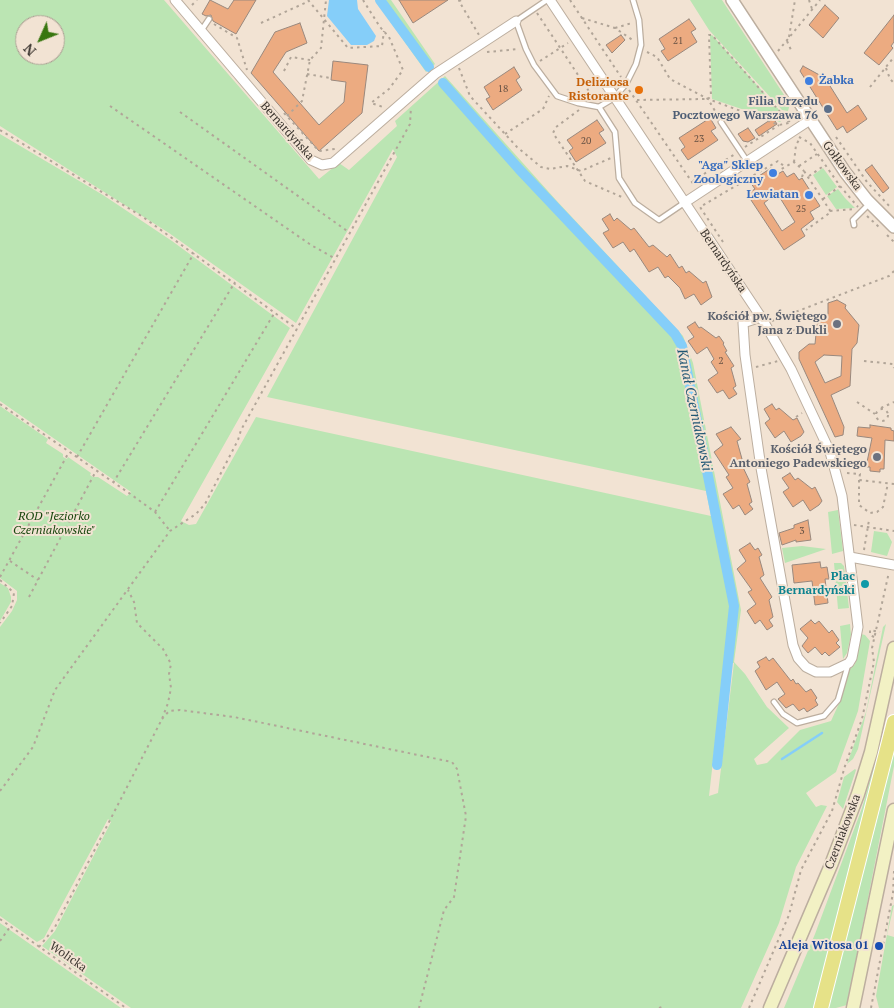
<!DOCTYPE html>
<html>
<head>
<meta charset="utf-8">
<style>
  body { margin:0 }
  #map { position:relative; width:894px; height:1008px; overflow:hidden; background:#f2e3d3; font-family:"PT Serif",serif }
  canvas { display:block }
  .north { position:absolute; left:15px; top:15px; width:50px; height:50px; box-sizing:border-box; background:#f2e3d3; border:1px solid #a99d91; border-radius:50%; rotate:226deg; font-size:14px; font-weight:700; line-height:20px; text-align:center; color:#3b352f }
  .north::after { content:''; display:block; margin:auto; width:18px; height:22px; background:#38760f; clip-path:polygon(50% 0,100% 100%,50% 72%,0 100%) }
</style>
</head>
<body>
<div id="map">
<canvas width="894" height="1008"></canvas>
<div class="north">N</div>
</div>
<script>
const ctx = document.querySelector('canvas').getContext('2d');
ctx.lineJoin = 'round';
function paint(path, color) {
  ctx.fillStyle = color;
  ctx.fill(path, 'evenodd');
}
function shape(rows) {
  const path = new Path2D();
  for (const r of rows) {
    if (r.length === 3) {
      path.moveTo(r[0] + r[2], r[1]);
      path.arc(r[0], r[1], r[2], 0, 2 * Math.PI);
      continue;
    }
    path.moveTo(r[0], r[1]);
    for (let i = 2; i < r.length; i += 2) path.lineTo(r[i], r[i + 1]);
  }
  return path;
}
function strokePath(path, color, width, dash) {
  ctx.strokeStyle = color;
  ctx.lineWidth = width;
  ctx.lineCap = dash ? 'butt' : 'round';
  ctx.setLineDash(dash || []);
  ctx.stroke(path);
}
function drawText(font, color, halo, rows, align = 'center') {
  ctx.font = font + ' "PT Serif",serif';
  ctx.lineWidth = 4;
  ctx.setLineDash([]);
  ctx.textBaseline = 'middle';
  ctx.strokeStyle = halo;
  ctx.fillStyle = color;
  for (const [text, x, y, turn = 0] of rows) {
    ctx.save();
    ctx.translate(x, y);
    ctx.rotate((+turn || 0) * Math.PI / 180);
    ctx.textAlign = isNaN(turn) ? turn : align;
    if (halo) ctx.strokeText(text, 0, 0);
    ctx.fillText(text, 0, 0);
    ctx.restore();
  }
}
const green = shape([
  [0,0,164,0,319,179,339,163,349,170,397,126,395,121,445,76,556,200,683,336,693,363,741,610,734,662,745,674,767,707,789,728,754,759,757,765,767,763,800,730,831,721,841,699,848,671,855,664,861,634,865,635,870,641,858,711,836,772,806,793,816,807,821,805,827,806,796,867,779,923,741,1008,131,1008,42,946,55,931,111,822,108,819,44,938,37,942,0,916,0,627,12,611,17,600,17,591,0,578,0,406,48,439,46,443,63,454,63,457,67,459,68,457,91,473,90,475,93,477,98,477,127,496,131,492,0,401,0,134,103,195,172,241,290,328,181,521,189,525,196,524,256,417,711,516,706,491,267,397,397,157,393,149,296,323,169,233,0,126],
  [25,25,55,25,55,55,25,55],
  [734,663,718,793,709,796,724,664],
  [375,0,391,0,435,64,426,72],
  [690,0,722,0,790,104,788,111,782,110,709,30],
  [712,35,781,112,783,119,780,122,712,99,710,36],
  [823,168,837,187,826,195,813,175],
  [838,189,845,198,855,208,836,209,827,196],
  [838,510,843,551,832,554,828,512],
  [874,531,887,533,892,542,887,556,871,552],
  [802,546,826,549,785,563,782,548],
  [834,563,841,563,844,566,849,608,838,609],
  [0,583,8,588,11,597,11,602,0,621],
  [850,624,851,635,847,653,843,659,840,626],
  [886,624,858,749,853,759,847,764,866,712,883,627],
  [887,721,890,722,860,836,872,839,894,751,894,766,847,1005,836,1008,784,1008,815,934,862,808],
  [855,769,856,770,843,809,837,802,844,777],
  [894,905,887,935,894,937,894,1008,879,1008,876,996,892,906],
  [0,923,121,1008,0,1008]
]);
const water = shape([
  [329,0,357,0,358,9,376,36,374,41,367,45,351,45,327,16]
]);
const stream = shape([
  [782,759,822,733]
]);
const canal = shape([
  [380,0,429,67],
  [443,83,519,169,675,334,682,346,734,606,717,765]
]);
const building = shape([
  [210,0,228,9,234,0,256,0,236,34,213,21,211,15,206,16,202,14,210,0],
  [399,0,448,0,413,23,399,0],
  [825,5,839,18,823,38,809,25,825,5],
  [894,15,894,42,891,46,893,48,879,65,864,53,894,15],
  [689,19,696,29,691,32,697,42,668,61,661,51,665,49,659,39,689,19],
  [300,23,307,43,286,52,273,72,319,125,344,102,346,82,331,80,333,61,368,65,362,113,319,151,251,73,275,32,300,23],
  [621,35,625,40,612,53,606,45,621,35],
  [803,66,825,78,847,113,858,105,867,119,847,133,843,126,837,130,800,71,803,66],
  [514,67,520,77,516,80,522,90,493,110,486,99,490,97,484,87,514,67],
  [710,118,716,128,711,131,718,140,688,160,681,150,685,147,679,138,710,118],
  [773,118,777,124,759,136,755,130,773,118],
  [597,120,604,130,599,133,606,143,576,162,569,151,573,148,567,140,597,120],
  [748,128,755,138,748,142,743,141,738,134,748,128],
  [872,165,889,188,883,193,865,170,872,165],
  [771,168,776,175,783,171,787,177,794,173,799,180,802,178,820,206,810,212,814,219,801,229,805,236,784,250,747,194,755,189,750,182,771,168],
  [777,193,795,222,782,231,764,203,777,193],
  [610,214,614,221,617,218,631,230,634,228,649,247,653,245,667,257,670,254,679,268,682,266,686,273,689,271,703,283,706,281,712,297,701,305,694,294,685,299,680,288,668,276,665,278,658,267,649,272,634,249,630,252,623,242,613,248,603,233,609,230,602,219,610,214],
  [837,300,846,305,845,308,859,325,857,343,852,349,850,386,831,395,844,427,843,435,835,437,799,359,799,352,809,344,815,344,817,324,828,314,828,303,837,300],
  [824,355,842,356,841,376,825,383,815,362,824,355],
  [695,322,699,328,701,327,716,338,719,336,724,343,723,344,727,351,725,352,734,366,731,368,736,386,733,388,737,394,729,399,723,390,717,393,708,380,718,373,711,362,714,359,707,347,697,354,688,341,694,337,687,327,695,322],
  [772,404,776,410,779,408,793,420,797,418,804,432,801,436,791,442,784,431,775,438,765,423,770,419,764,409,772,404],
  [870,425,891,428,891,430,894,431,894,441,885,440,884,469,880,469,880,472,870,471,870,467,866,467,872,438,857,436,858,427,870,428,870,425],
  [731,427,741,439,737,441,742,459,740,461,750,482,747,484,752,502,749,504,753,509,745,515,739,505,733,509,723,494,733,488,726,477,729,475,714,452,723,445,716,434,731,427],
  [790,473,795,480,798,478,812,489,815,487,822,501,819,505,810,511,803,500,793,507,783,492,789,488,782,478,790,473],
  [808,520,811,540,796,542,796,540,782,545,779,533,794,528,794,525,808,520],
  [750,543,755,550,758,548,762,555,759,557,764,575,760,578,772,597,769,600,773,617,769,620,773,626,767,630,760,620,755,624,747,611,756,604,748,592,752,590,737,569,746,561,739,550,750,543],
  [820,562,821,568,827,567,829,579,825,579,828,603,815,605,812,581,794,583,792,565,820,562],
  [811,620,815,624,819,621,829,633,832,630,839,640,836,643,840,647,829,656,825,652,822,655,815,647,808,653,802,646,808,638,800,629,811,620],
  [766,657,769,661,773,658,791,681,793,679,796,684,798,683,806,692,811,689,817,698,815,700,818,705,807,712,804,708,799,711,793,704,786,708,778,699,785,694,777,682,766,690,755,671,760,667,757,662,766,657]
]);
const path = shape([
  [308,0,348,48,382,46,384,31],
  [363,0,380,27,389,37,403,70,389,89,371,103,383,107],
  [461,0,459,1,479,35],
  [570,0,621,77],
  [809,0,812,9],
  [192,5,197,0],
  [537,13,594,99],
  [582,18,615,28,634,41],
  [261,23,307,2],
  [214,24,237,38,247,70],
  [615,28,632,23],
  [789,37,795,0],
  [787,41,791,50],
  [778,51,820,0],
  [487,52,519,49],
  [647,52,657,57,670,79,708,99,779,125,789,123],
  [540,61,568,43],
  [459,68,470,96,517,147,541,167,550,169,567,166,581,171,611,158],
  [886,68,890,79,894,83],
  [284,71,291,57,310,60],
  [307,74,330,78],
  [870,87,894,57],
  [629,90,694,185],
  [637,100,705,99],
  [110,106,311,245,336,259],
  [579,110,556,127,553,133,585,181,624,198],
  [180,112,350,233],
  [284,113,319,151,335,149],
  [287,116,302,101,310,60,321,48,326,0],
  [718,116,708,99,711,96,709,35,712,35,789,122],
  [789,122,793,110],
  [0,130,143,217,297,329],
  [505,134,543,109,549,96],
  [799,137,810,143,840,186,858,207],
  [836,137,867,182,891,208],
  [745,147,779,125],
  [794,162,796,145,800,138],
  [799,166,817,154],
  [776,172,794,162,804,171],
  [809,176,825,165],
  [802,177,804,171,831,212,806,230],
  [693,181,735,154],
  [823,199,840,186],
  [830,211,855,209],
  [867,216,880,228],
  [887,235,894,242],
  [723,242,700,207,778,161,785,167],
  [772,321,889,276,894,271],
  [779,329,816,332],
  [864,361,893,364,894,368],
  [756,367,778,361],
  [857,402,875,414],
  [0,404,129,493,155,512,170,531],
  [881,408,894,402],
  [882,415,6],
  [796,417,802,413],
  [77,457,194,253],
  [847,473,860,474,859,480,894,484],
  [859,480,859,505,870,513,877,512,883,507,888,483],
  [113,483,235,282],
  [155,512,275,312],
  [854,525,894,531],
  [864,550,869,520],
  [10,561,38,580],
  [0,577,69,452],
  [0,580,14,593,12,606,0,623],
  [29,597,96,471],
  [874,637,870,635,870,630,880,632],
  [162,719,169,711,180,710,234,717,452,762,457,769,466,816,454,897,444,910,419,1008],
  [0,791,33,747,55,690,170,531,196,514,205,504,238,440,241,430,410,124,411,107],
  [0,919,126,1008],
  [0,941,10,927],
  [39,947,55,927,162,719,168,703,171,688,169,674,171,664,163,649,137,623,134,602,128,590],
  [659,1008,662,1007],
  [749,1008,789,915,801,870,832,811,845,766,862,719,874,662,872,648,889,572],
  [871,1008,893,893,894,871]
]);
const service = shape([
  [547,0,516,21,526,49,534,65,557,96,578,103,599,107,614,98,626,84,636,64,641,45,639,20,633,0],
  [201,31,209,19],
  [599,107,615,132,619,178,635,203,659,220,684,203],
  [721,122,747,161],
  [854,225,853,220,869,204],
  [774,702,783,714,797,723,824,716,838,700,848,665]
]);
const minor = shape([
  [175,0,311,160,322,165,333,163,435,74,516,21],
  [550,0,761,317,791,369,830,452,842,496,858,627,852,658,849,663,830,672,816,672,806,667,798,658,793,645,761,468,745,355,743,323,761,317],
  [684,203,810,120],
  [850,557,894,565]
]);
const tertiary = shape([
  [732,0,845,172,867,200,894,227]
]);
const secondary = shape([
  [770,1008,831,865,858,794,871,752,894,648],
  [853,1008,894,810]
]);
const primary = shape([
  [821,1008,894,722]
]);
const markers = [
  [809,81,5,"#3f7fe0"],
  [639,90,5,"#e8710a"],
  [828,109,5,"#5c6f8a"],
  [773,173,5,"#3f7fe0"],
  [809,195,5,"#3f7fe0"],
  [837,324,5,"#6b7280"],
  [877,457,5,"#6b7280"],
  [865,584,5,"#0f9aa8"],
  [879,946,5,"#1a4fb4"]
];
const numberNames = [
  ["21",678,41],
  ["18",503,89],
  ["23",699,139],
  ["20",586,141],
  ["25",801,209],
  ["2",721,361],
  ["3",802,531]
];
const shopNames = [
  ["Żabka",819,81,"left"],
  ["\"Aga\" Sklep",763,166],
  ["Zoologiczny",763,180],
  ["Lewiatan",799,195]
];
const foodNames = [
  ["Deliziosa",629,83],
  ["Ristorante",629,97]
];
const serviceNames = [
  ["Filia Urzędu",818,102],
  ["Pocztowego Warszawa 76",818,116]
];
const streetNames = [
  ["Bernardyńska",287,131,48],
  ["Gołkowska",842,166,54],
  ["Bernardyńska",723,261,56],
  ["Czerniakowska",843,832,-69],
  ["Wolicka",68,957,35]
];
const worshipNames = [
  ["Kościół pw. Świętego",827,317],
  ["Jana z Dukli",827,331],
  ["Kościół Świętego",867,450],
  ["Antoniego Padewskiego",867,464]
];
const parkNames = [
  ["ROD \"Jeziorko",54,517],
  ["Czerniakowskie\"",54,531]
];
const cultureNames = [
  ["Plac",855,577],
  ["Bernardyński",855,591]
];
const transitNames = [
  ["Aleja Witosa 01",869,946]
];
const waterNames = [
  ["Kanał Czerniakowski",694,410,78]
];
paint(green, '#bbe5b3');
paint(water, '#85cef9');
strokePath(stream, '#85cef9', 2.5);
strokePath(canal, '#85cef9', 10);
paint(building, '#ecab81');
strokePath(building, '#99887d', 1);
strokePath(service, '#bcae9f', 7);
strokePath(minor, '#bcae9f', 11);
strokePath(tertiary, '#bcae9f', 14);
strokePath(secondary, '#bcae9f', 15);
strokePath(primary, '#fff', 16);
strokePath(path, '#b1a598', 2, [2.5, 4]);
strokePath(service, '#fff', 4.5);
strokePath(minor, '#fff', 9);
strokePath(tertiary, '#fff', 11);
strokePath(secondary, '#f2f1c4', 12);
strokePath(primary, '#e6e288', 14);
for (const [x, y, r, color] of markers) {
  const dot = new Path2D();
  dot.arc(x, y, r, 0, 2 * Math.PI);
  ctx.fillStyle = color;
  ctx.fill(dot);
  strokePath(dot, '#f2e3d3', 2);
}
drawText('10px', '#675244', null, numberNames);
drawText('bold 12px', '#366cbe', '#f2e3d3', shopNames, 'right');
drawText('bold 12px', '#c56008', '#f2e3d3', foodNames, 'right');
drawText('bold 12px', '#4e5e75', '#f2e3d3', serviceNames, 'right');
drawText('12px', '#3b352f', '#f2e3d3', streetNames);
drawText('bold 12px', '#5b616d', '#f2e3d3', worshipNames, 'right');
drawText('italic 12px', '#17460d', '#f2e3d3', parkNames);
drawText('bold 12px', '#0d838f', '#f2e3d3', cultureNames, 'right');
drawText('bold 12px', '#164399', '#f2e3d3', transitNames, 'right');
drawText('italic 14px', '#1f5674', '#f2e3d3', waterNames);
</script>
</body>
</html>
